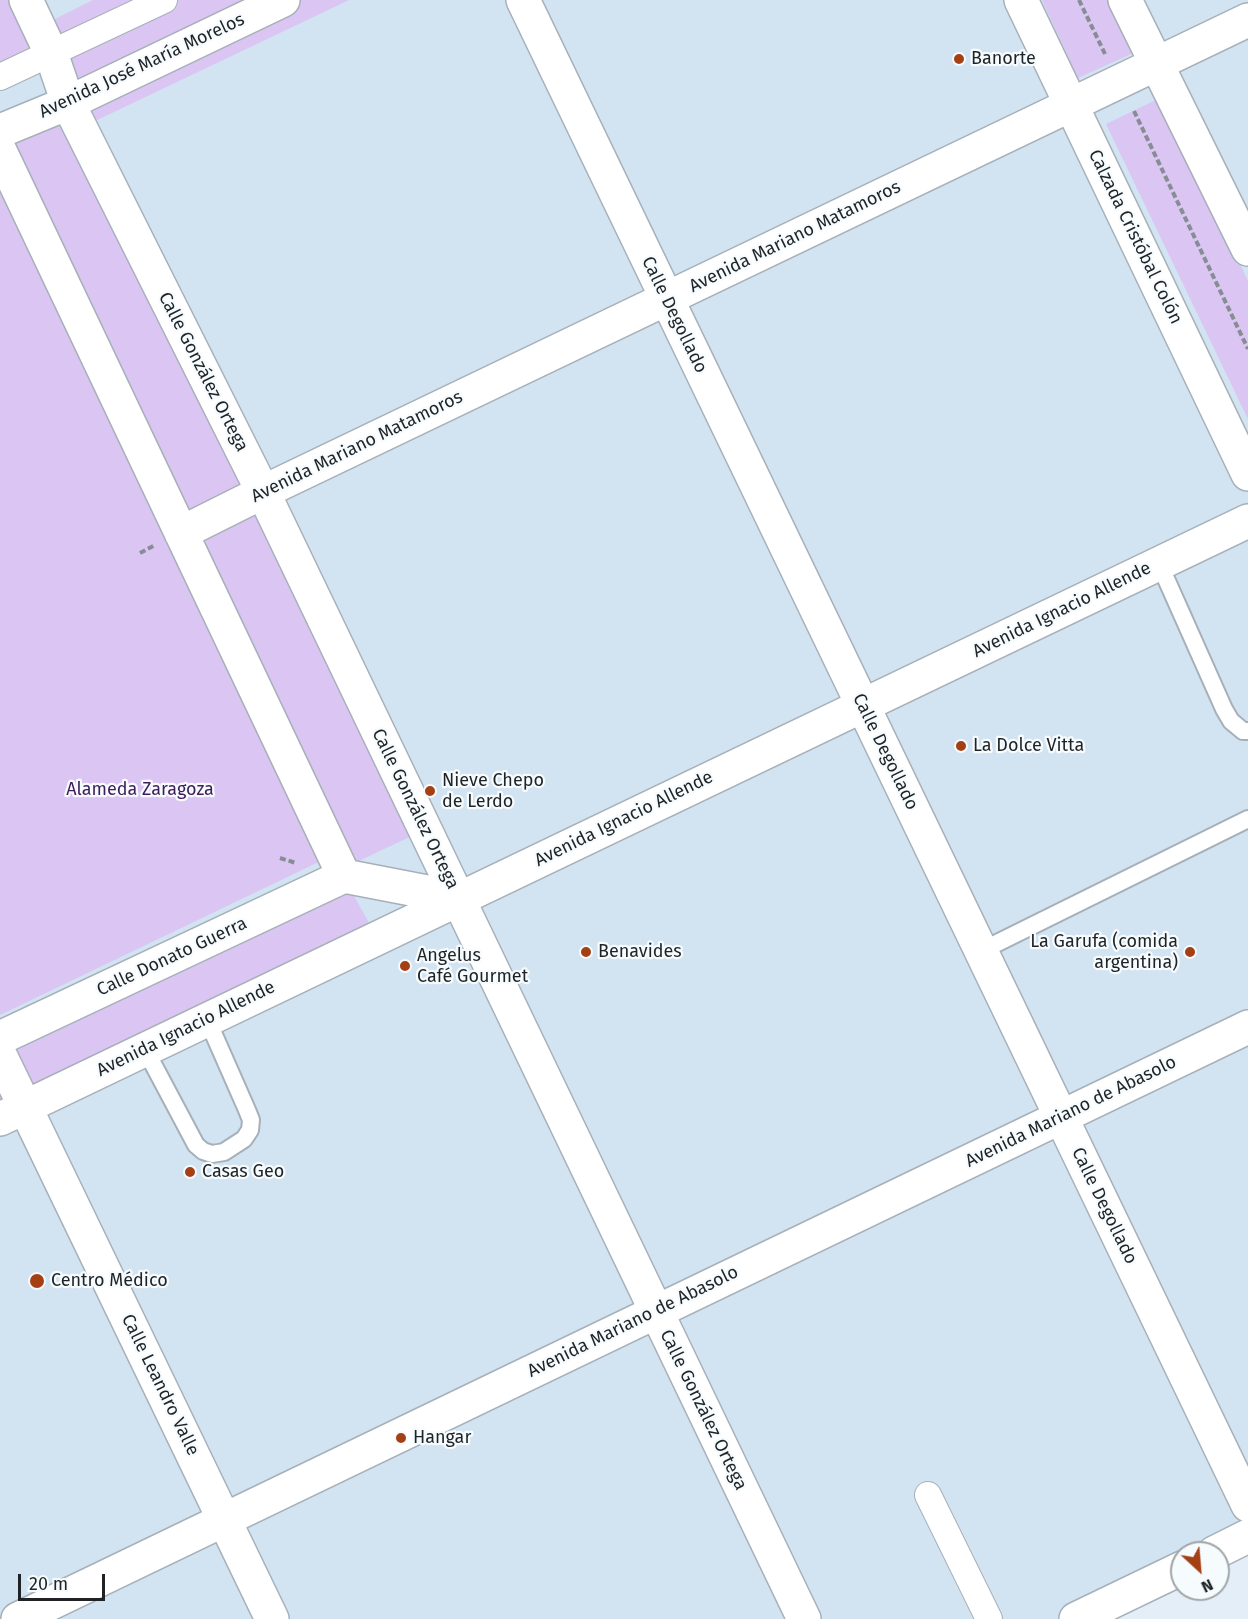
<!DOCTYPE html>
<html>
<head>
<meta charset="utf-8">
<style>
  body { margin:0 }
  #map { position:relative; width:1248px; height:1619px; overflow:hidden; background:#e4eef8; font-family:"Fira Sans",sans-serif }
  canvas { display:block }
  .north { position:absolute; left:1170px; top:1541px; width:60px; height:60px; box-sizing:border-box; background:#f6fbfe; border:2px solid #a0a5a8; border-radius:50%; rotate:154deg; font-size:16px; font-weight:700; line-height:24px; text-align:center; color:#1f2326 }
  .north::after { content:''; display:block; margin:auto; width:21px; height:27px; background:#a54015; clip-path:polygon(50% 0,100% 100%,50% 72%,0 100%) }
  .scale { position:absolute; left:18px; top:1574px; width:87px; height:27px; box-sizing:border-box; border:3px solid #1f2326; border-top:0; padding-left:8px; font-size:18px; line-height:21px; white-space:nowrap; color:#1f2326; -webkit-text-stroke:4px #f6fbfe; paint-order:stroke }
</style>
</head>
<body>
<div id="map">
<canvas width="1248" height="1619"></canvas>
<div class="north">N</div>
<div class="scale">20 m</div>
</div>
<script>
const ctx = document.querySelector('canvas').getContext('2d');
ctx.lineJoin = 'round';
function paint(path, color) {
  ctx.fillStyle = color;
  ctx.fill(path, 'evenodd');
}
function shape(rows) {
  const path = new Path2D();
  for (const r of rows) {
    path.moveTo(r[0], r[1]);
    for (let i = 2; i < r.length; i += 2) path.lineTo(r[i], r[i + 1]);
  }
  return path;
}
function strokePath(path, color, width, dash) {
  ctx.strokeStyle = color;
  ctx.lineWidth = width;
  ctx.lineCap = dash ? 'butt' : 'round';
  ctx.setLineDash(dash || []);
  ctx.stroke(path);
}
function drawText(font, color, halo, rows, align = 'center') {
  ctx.font = font + ' "Fira Sans",sans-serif';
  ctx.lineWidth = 4.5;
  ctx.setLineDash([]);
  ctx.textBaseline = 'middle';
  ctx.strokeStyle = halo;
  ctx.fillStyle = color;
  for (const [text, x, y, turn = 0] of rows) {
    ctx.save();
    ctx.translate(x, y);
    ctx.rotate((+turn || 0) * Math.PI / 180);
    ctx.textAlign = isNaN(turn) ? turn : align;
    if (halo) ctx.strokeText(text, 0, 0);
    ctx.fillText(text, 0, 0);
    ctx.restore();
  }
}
const built = shape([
  [0,0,1248,0,1248,1530,1201,1553,1182,1553,1063,1619,0,1619]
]);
const green = shape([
  [0,0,18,0,50,68,0,90],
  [93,0,349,0,93,122,45,24],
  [1042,0,1115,0,1140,50,1078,78],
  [1162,97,1248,281,1248,419,1106,124],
  [66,113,252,485,185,517,6,142],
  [0,171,327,858,0,1015],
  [262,507,418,833,346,867,197,538],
  [348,885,374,932,0,1107,0,1049]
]);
const path = shape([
  [1079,0,1105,54],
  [1134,111,1248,349],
  [140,553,155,545],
  [280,858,296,863]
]);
const service = shape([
  [1159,563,1224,709,1231,721,1243,731,1248,731],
  [981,951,1248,819],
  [145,1049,196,1145,203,1151,212,1154,224,1152,244,1139,250,1130,251,1120,247,1110,207,1019]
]);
const pedestrian = shape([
  [0,77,164,0],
  [928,1495,989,1619]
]);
const minor = shape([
  [26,0,51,53,68,103,263,492,804,1619],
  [523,0,1248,1505],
  [0,131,68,103,283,0],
  [0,151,344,876],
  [181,533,263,492,1248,20],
  [344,876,458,898],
  [0,1038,344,876],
  [0,1055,272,1619],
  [1214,1553,1248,1536],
  [1076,1619,1182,1568]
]);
const tertiary = shape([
  [0,1119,1248,521],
  [18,1619,1248,1027]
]);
const primary = shape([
  [1021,0,1248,474],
  [1125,0,1248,249]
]);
const markers = [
  [959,59,6,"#a54015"],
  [961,746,6,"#a54015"],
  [430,791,6,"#a54015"],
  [586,952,6,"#a54015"],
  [1190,952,6,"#a54015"],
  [405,966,6,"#a54015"],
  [190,1172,6,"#a54015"],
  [37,1281,8,"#a54015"],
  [401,1438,6,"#a54015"]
];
const poiNames = [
  ["Banorte",971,59],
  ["La Dolce Vitta",973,746],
  ["Nieve Chepo",442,781],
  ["de Lerdo",442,802],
  ["La Garufa (comida",1178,942,"right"],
  ["argentina)",1178,963,"right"],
  ["Benavides",598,952],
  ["Angelus",417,956],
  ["Café Gourmet",417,977],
  ["Casas Geo",202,1172],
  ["Centro Médico",51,1281],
  ["Hangar",413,1438]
];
const streetNames = [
  ["Avenida José María Morelos",142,66,-25],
  ["Avenida Mariano Matamoros",795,237,-26],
  ["Calzada Cristóbal Colón",1135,237,64],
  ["Calle Degollado",674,315,64],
  ["Calle González Ortega",203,372,63],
  ["Avenida Mariano Matamoros",357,447,-26],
  ["Avenida Ignacio Allende",1062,610,-26],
  ["Calle Degollado",885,752,64],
  ["Calle González Ortega",415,809,64],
  ["Avenida Ignacio Allende",624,819,-26],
  ["Calle Donato Guerra",172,957,-25],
  ["Avenida Ignacio Allende",186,1029,-26],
  ["Avenida Mariano de Abasolo",1071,1112,-26],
  ["Calle Degollado",1104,1206,64],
  ["Avenida Mariano de Abasolo",633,1322,-26],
  ["Calle Leandro Valle",160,1385,64],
  ["Calle González Ortega",703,1410,64]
];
const parkNames = [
  ["Alameda Zaragoza",140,790]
];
paint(built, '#d2e3f2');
paint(green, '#dbc5f3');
strokePath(service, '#a6b0b9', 20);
strokePath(pedestrian, '#a6b0b9', 28);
strokePath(minor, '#a6b0b9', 36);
strokePath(tertiary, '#a6b0b9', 36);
strokePath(primary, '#a6b0b9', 36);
strokePath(path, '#868d94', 4, [6, 3]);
strokePath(service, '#fff', 16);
strokePath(pedestrian, '#fff', 26);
strokePath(minor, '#fff', 33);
strokePath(tertiary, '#fff', 33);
strokePath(primary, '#fff', 33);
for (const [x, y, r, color] of markers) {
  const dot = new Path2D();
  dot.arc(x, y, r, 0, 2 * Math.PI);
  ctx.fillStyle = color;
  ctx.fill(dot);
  strokePath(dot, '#f6fbfe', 2);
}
drawText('18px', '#1f2326', '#f6fbfe', poiNames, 'left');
drawText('18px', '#1f2326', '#f6fbfe', streetNames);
drawText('18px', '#3f1d5a', '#f6fbfe', parkNames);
</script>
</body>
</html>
